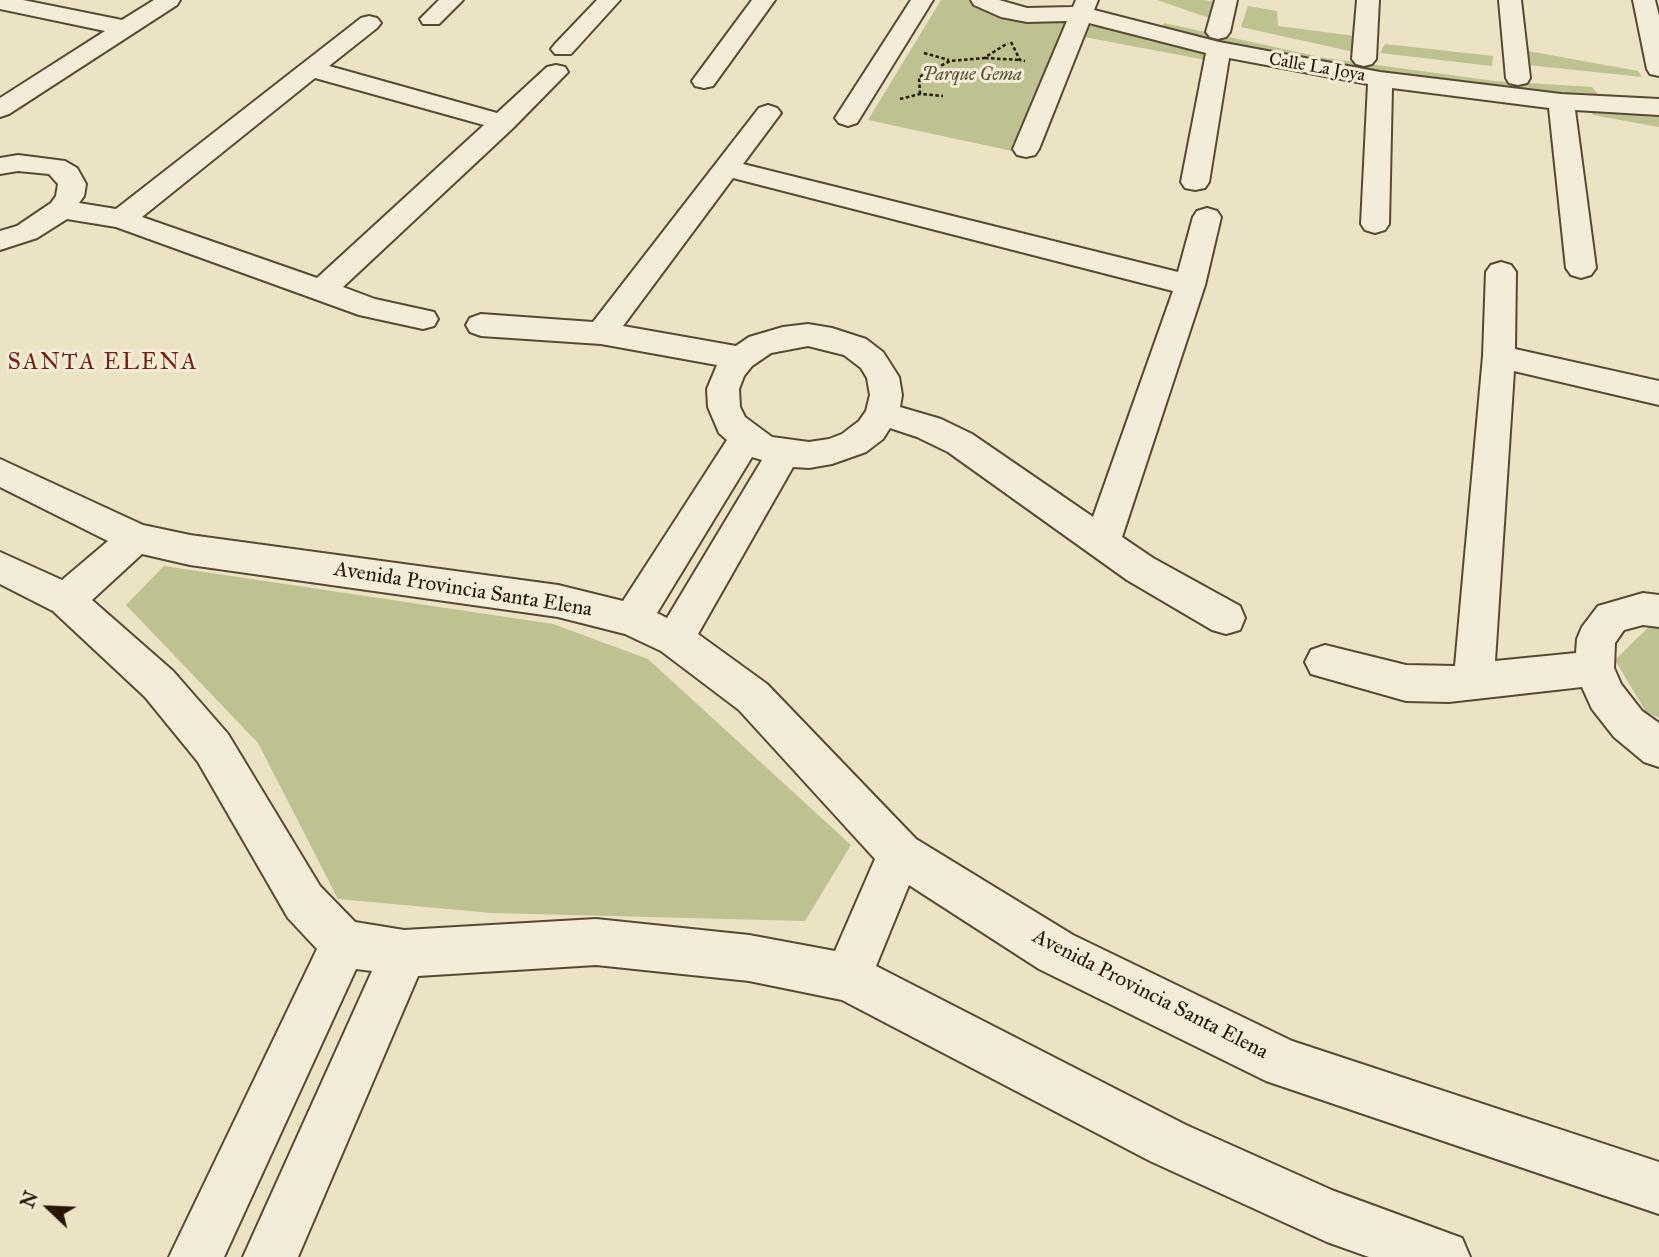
<!DOCTYPE html>
<html>
<head>
<meta charset="utf-8">
<style>
  body { margin:0 }
  #map { position:relative; width:1659px; height:1257px; overflow:hidden; background:#ece2c4; font-family:"IM FELL Great Primer",serif }
  canvas { display:block }
  .north { position:absolute; left:14px; top:1173px; width:70px; height:70px; -webkit-text-stroke:5px #f3ecd9; paint-order:stroke; rotate:293deg; font-size:19px; font-weight:700; line-height:28px; text-align:center; color:#271601 }
  .north::after { content:''; display:block; margin:auto; width:24px; height:32px; background:#271601; clip-path:polygon(50% 0,100% 100%,50% 72%,0 100%) }
</style>
</head>
<body>
<div id="map">
<canvas width="1659" height="1257"></canvas>
<div class="north">N</div>
</div>
<script>
const ctx = document.querySelector('canvas').getContext('2d');
ctx.lineJoin = 'round';
function paint(path, color) {
  ctx.fillStyle = color;
  ctx.fill(path, 'evenodd');
}
function shape(rows) {
  const path = new Path2D();
  for (const r of rows) {
    path.moveTo(r[0], r[1]);
    for (let i = 2; i < r.length; i += 2) path.lineTo(r[i], r[i + 1]);
  }
  return path;
}
function strokePath(path, color, width, dash) {
  ctx.strokeStyle = color;
  ctx.lineWidth = width;
  ctx.lineCap = dash ? 'butt' : 'round';
  ctx.setLineDash(dash || []);
  ctx.stroke(path);
}
function drawText(font, color, halo, rows, align = 'center') {
  ctx.font = font + ' "IM FELL Great Primer",serif';
  ctx.lineWidth = 6;
  ctx.setLineDash([]);
  ctx.textBaseline = 'middle';
  ctx.strokeStyle = halo;
  ctx.fillStyle = color;
  for (const [text, x, y, turn = 0] of rows) {
    ctx.save();
    ctx.translate(x, y);
    ctx.rotate((+turn || 0) * Math.PI / 180);
    ctx.textAlign = isNaN(turn) ? turn : align;
    if (halo) ctx.strokeText(text, 0, 0);
    ctx.fillText(text, 0, 0);
    ctx.restore();
  }
}
const green = shape([
  [941,0,976,0,989,14,1069,18,1012,151,868,120],
  [1157,0,1203,0,1217,2,1212,19],
  [1248,6,1277,11,1278,26,1355,36,1354,52,1241,27],
  [1087,20,1209,50,1206,60,1084,37],
  [1164,23,1325,58,1495,81,1592,87,1603,101,1321,67,1158,30],
  [1385,44,1493,56,1492,66,1380,53],
  [1528,51,1638,71,1642,77,1528,65],
  [1589,108,1659,112,1659,127,1593,115],
  [164,566,553,624,648,659,851,845,805,921,492,913,338,899,258,743,126,605],
  [1656,620,1659,621,1659,718,1646,712,1615,660]
]);
const path = shape([
  [1011,42,1020,60,1025,61],
  [924,53,949,60],
  [985,58,1020,60],
  [920,94,919,77,950,61,984,58,1008,43],
  [900,99,920,94,943,96]
]);
const minor = shape([
  [0,0,23,0,122,20,154,0,180,0,177,5,9,114,0,117,0,98,105,31,0,9,0,0],
  [439,0,463,0,439,24,423,24,420,19,439,0],
  [597,0,620,0,571,54,555,54,551,49,555,44,597,0],
  [752,0,775,0,713,86,704,88,695,86,692,81,752,0],
  [911,0,933,0,857,123,848,126,839,123,835,118,911,0],
  [971,0,999,0,1027,8,1073,7,1076,0,1098,0,1094,10,1219,42,1380,72,1561,94,1659,99,1659,115,1575,110,1596,268,1591,275,1581,278,1571,275,1566,268,1549,108,1392,88,1389,224,1385,230,1375,233,1365,230,1361,224,1368,84,1229,58,1209,182,1205,188,1195,190,1185,188,1181,182,1206,53,1089,23,1039,149,1035,155,1026,157,1017,155,1013,149,1067,21,1027,22,1001,17,974,5,971,0],
  [1215,0,1237,0,1230,32,1226,37,1218,39,1210,37,1206,32,1215,0],
  [1357,0,1379,0,1376,59,1372,64,1364,66,1356,64,1352,59,1357,0],
  [1499,0,1521,0,1530,78,1527,83,1518,85,1509,83,1506,78,1499,0],
  [1633,0,1655,0,1659,16,1659,76,1650,74,1647,69,1633,0],
  [369,16,377,18,381,23,377,28,329,66,497,113,547,67,556,65,565,67,568,72,513,128,343,287,375,299,434,312,438,319,434,326,423,329,359,315,116,227,67,219,37,238,0,250,0,231,17,226,51,203,56,196,58,184,49,174,18,171,0,174,0,158,18,155,65,161,77,168,86,184,84,196,79,203,116,209,361,18,369,16],
  [315,78,484,125,317,278,142,217,315,78],
  [768,105,777,108,781,113,743,164,1178,272,1193,217,1197,211,1207,208,1217,211,1221,217,1205,285,1122,537,1153,558,1240,606,1245,618,1240,630,1226,634,1212,630,1127,580,948,452,917,437,890,428,883,439,866,452,832,464,809,468,793,467,698,634,767,684,916,839,1073,935,1292,1041,1659,1162,1659,1214,1266,1081,1039,969,909,885,876,966,1186,1125,1334,1191,1462,1238,1470,1257,1369,1257,1327,1242,1150,1161,842,1000,749,981,596,965,418,976,298,1257,243,1257,372,971,356,969,224,1257,169,1257,317,949,288,918,198,762,145,697,53,611,0,584,0,552,62,580,108,541,0,487,0,459,143,525,190,535,558,585,623,601,727,440,719,433,708,407,707,389,717,365,601,344,481,336,470,332,466,325,470,318,481,314,593,322,759,108,768,105],
  [733,178,1173,291,1093,517,972,434,941,419,900,407,902,395,899,377,883,352,866,339,832,328,808,324,783,327,749,337,736,346,623,326,733,178],
  [808,346,844,355,861,368,867,378,870,395,866,411,859,421,842,434,829,439,809,442,772,437,745,417,740,407,739,389,744,376,752,366,771,353,808,346],
  [752,457,762,460,667,618,657,613,752,457],
  [142,554,190,565,558,617,625,634,661,651,739,710,875,859,835,951,749,935,596,919,404,930,355,922,320,886,228,734,173,671,92,600,142,554],
  [1501,262,1511,265,1516,272,1515,349,1659,381,1659,405,1514,371,1495,661,1576,653,1577,639,1582,627,1598,606,1643,593,1659,595,1659,627,1643,625,1624,630,1615,643,1614,668,1621,684,1642,711,1659,723,1659,767,1644,762,1614,737,1592,709,1582,687,1449,702,1406,701,1311,674,1305,662,1311,650,1325,645,1406,665,1455,666,1483,356,1486,272,1491,265,1501,262]
]);
const farStreetnames = [
  ["Calle La Joya",1317,68,10]
];
const farParknames = [
  ["Parque Gema",972,76]
];
const streetNames = [
  ["Avenida Provincia Santa Elena",463,590,9],
  ["Avenida Provincia Santa Elena",1150,995,27]
];
const neighbourhoodNames = [
  ["SANTA ELENA",103,363]
];
paint(green, '#bdc290');
strokePath(minor, '#584932', 4);
strokePath(path, '#271601', 2.5, [3.5, 2.5]);
paint(minor, '#f3ecd9');
drawText('18px', '#271601', '#f3ecd9', farStreetnames);
drawText('italic 18px', '#5c5233', '#f3ecd9', farParknames);
drawText('21px', '#271601', '#f3ecd9', streetNames);
ctx.letterSpacing = '2px';
drawText('23px', '#7a1f14', '#f3ecd9', neighbourhoodNames);
ctx.letterSpacing = '0px';
</script>
</body>
</html>
